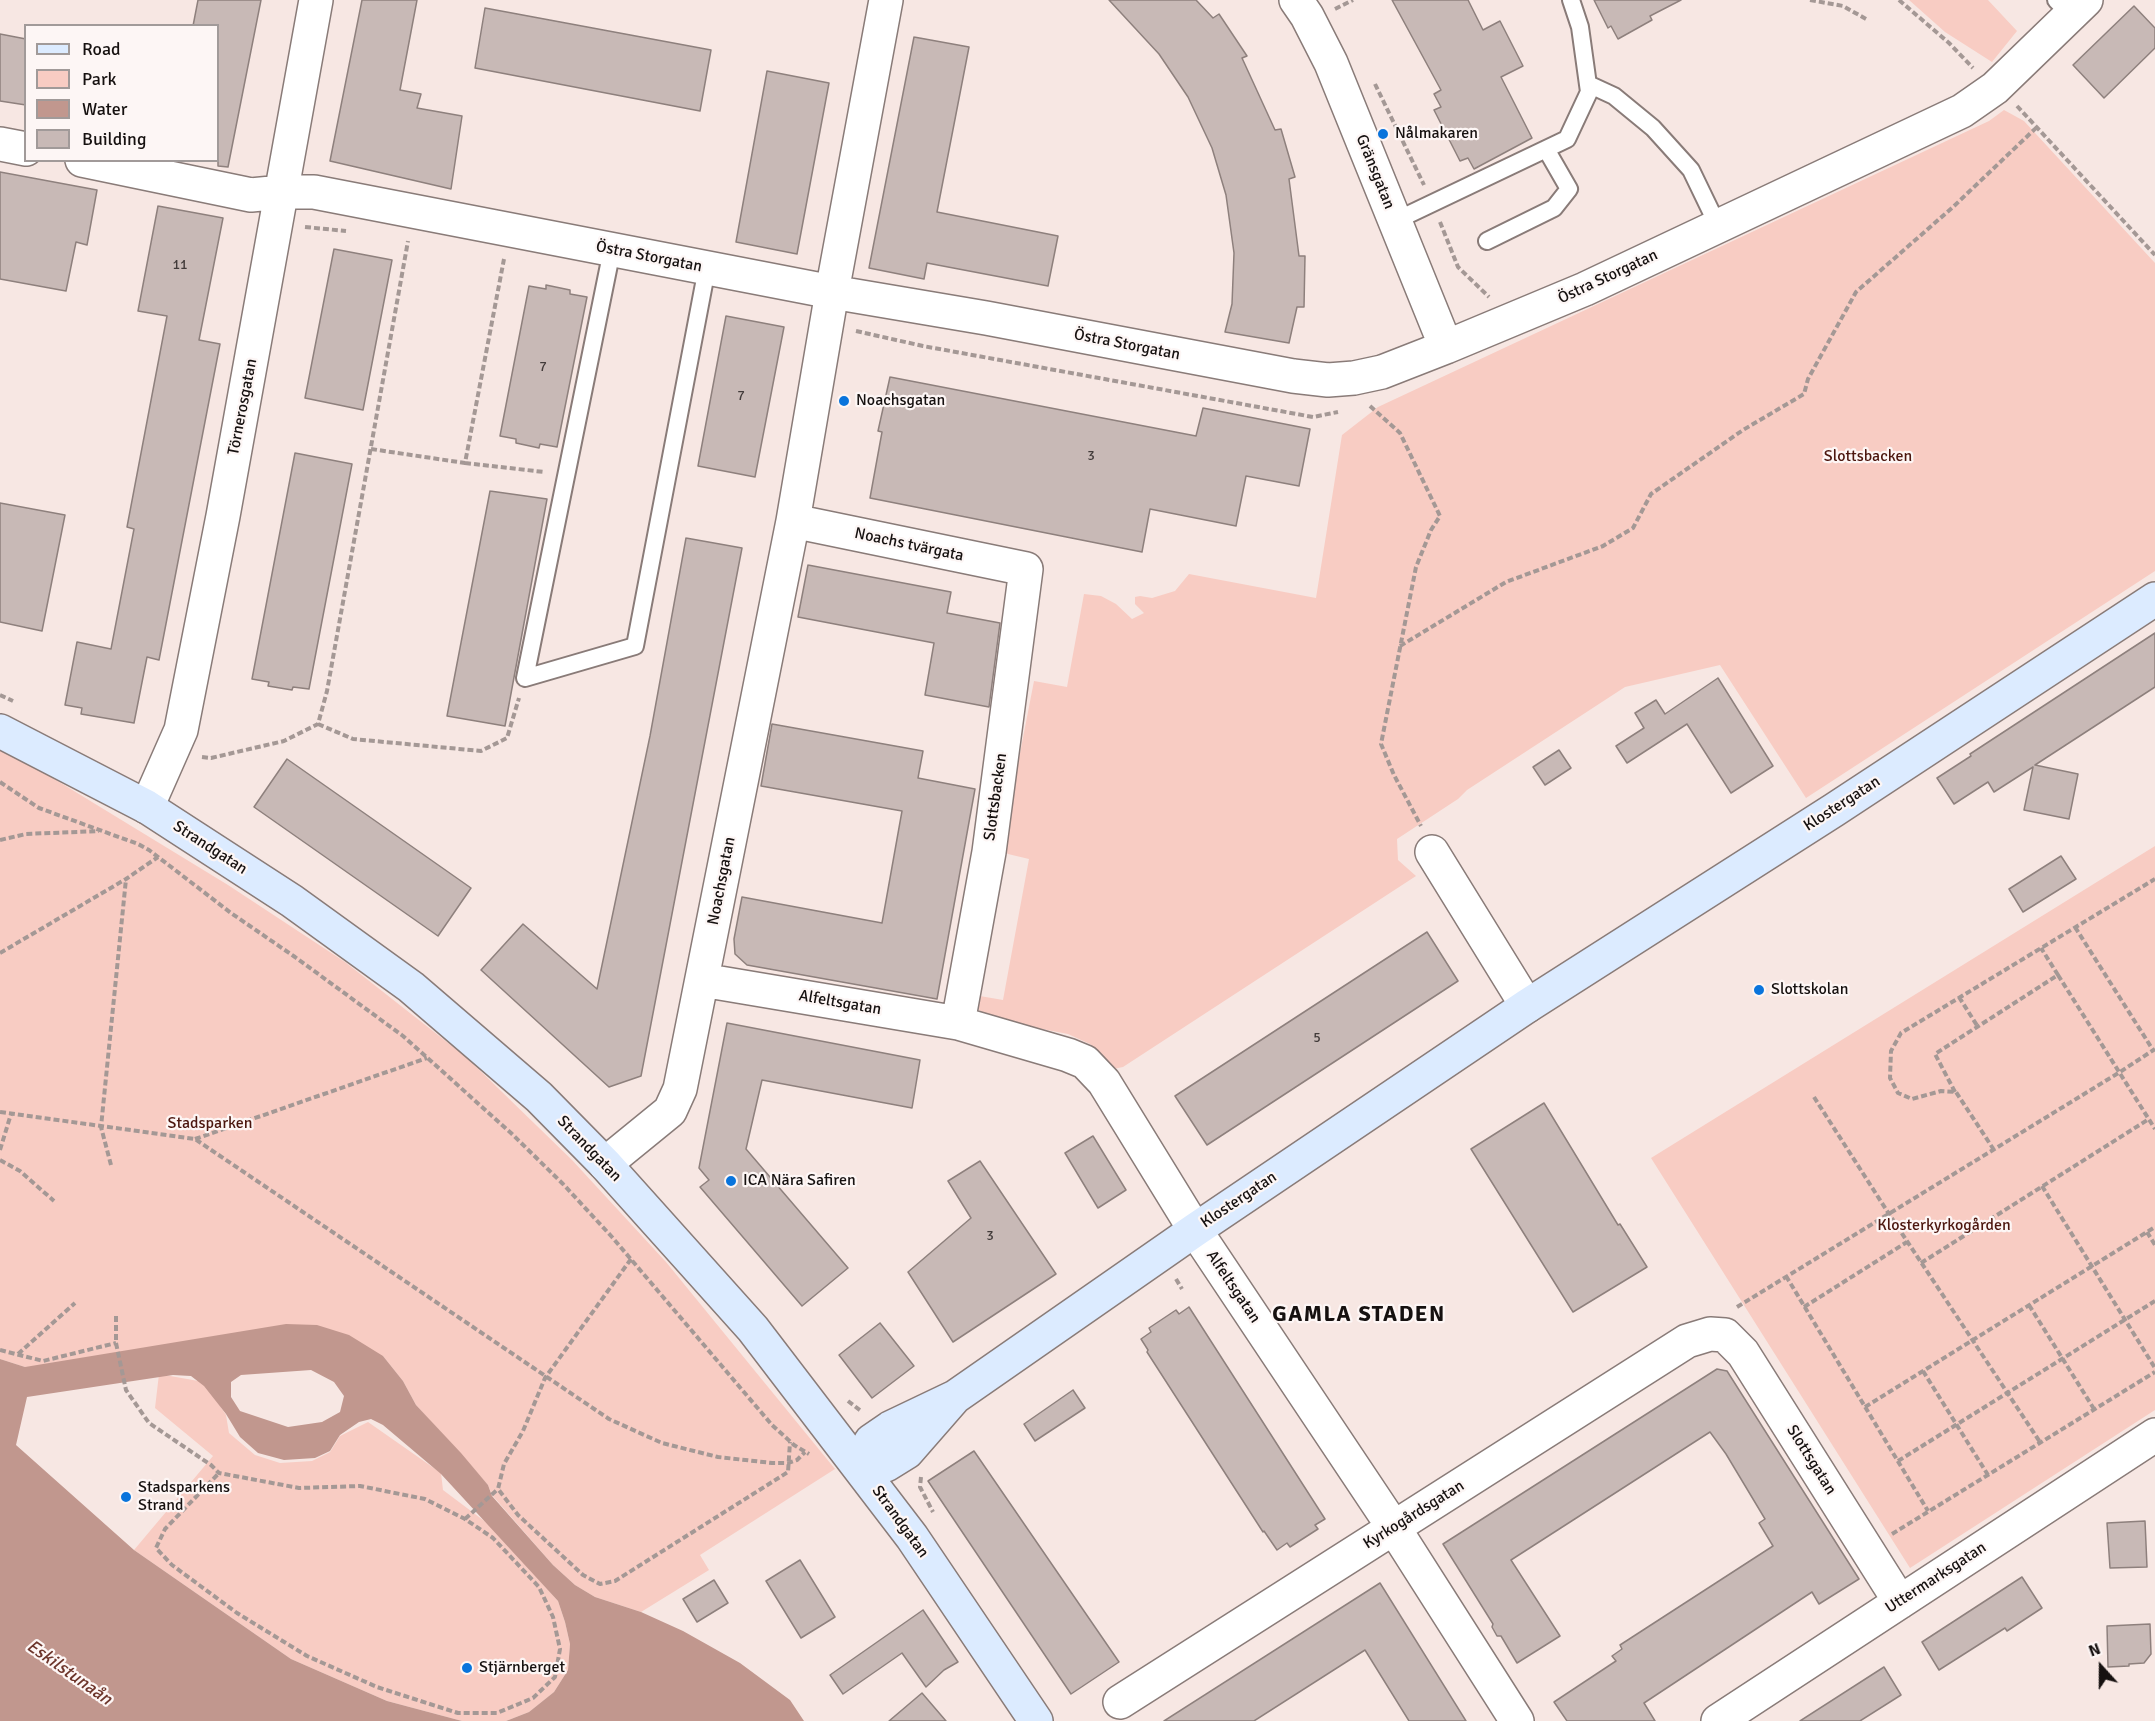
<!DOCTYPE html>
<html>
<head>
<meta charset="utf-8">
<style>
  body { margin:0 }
  #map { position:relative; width:2155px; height:1721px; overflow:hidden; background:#f7e7e3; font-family:Signika,sans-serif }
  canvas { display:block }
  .legend { position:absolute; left:24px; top:24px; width:195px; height:138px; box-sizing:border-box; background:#fdf6f5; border:2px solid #a19a99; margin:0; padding:8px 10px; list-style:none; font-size:18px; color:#161110 }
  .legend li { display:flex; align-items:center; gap:12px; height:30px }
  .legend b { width:30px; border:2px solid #a19a99 }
  .north { position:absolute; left:2071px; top:1637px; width:60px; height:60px; -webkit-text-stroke:4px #fdf6f5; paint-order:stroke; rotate:339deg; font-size:16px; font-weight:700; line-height:24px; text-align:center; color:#161110 }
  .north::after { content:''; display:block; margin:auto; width:21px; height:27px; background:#161110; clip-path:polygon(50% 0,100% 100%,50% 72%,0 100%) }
</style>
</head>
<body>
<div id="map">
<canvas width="2155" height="1721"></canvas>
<ul class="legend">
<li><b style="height:8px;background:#dcebff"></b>Road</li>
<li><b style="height:16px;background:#f8ccc3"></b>Park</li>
<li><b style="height:16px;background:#c1978e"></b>Water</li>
<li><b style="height:16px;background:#c8b9b6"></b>Building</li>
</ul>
<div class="north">N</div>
</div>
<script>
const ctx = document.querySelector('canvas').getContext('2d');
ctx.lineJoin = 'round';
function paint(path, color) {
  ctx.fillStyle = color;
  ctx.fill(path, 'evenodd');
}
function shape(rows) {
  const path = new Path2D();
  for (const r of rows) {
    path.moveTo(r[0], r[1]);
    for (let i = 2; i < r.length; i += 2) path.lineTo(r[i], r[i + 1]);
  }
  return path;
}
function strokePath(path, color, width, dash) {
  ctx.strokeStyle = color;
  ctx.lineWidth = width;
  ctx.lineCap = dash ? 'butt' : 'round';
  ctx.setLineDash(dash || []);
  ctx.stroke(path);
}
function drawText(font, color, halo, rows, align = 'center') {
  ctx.font = font + ' Signika,sans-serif';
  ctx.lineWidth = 4.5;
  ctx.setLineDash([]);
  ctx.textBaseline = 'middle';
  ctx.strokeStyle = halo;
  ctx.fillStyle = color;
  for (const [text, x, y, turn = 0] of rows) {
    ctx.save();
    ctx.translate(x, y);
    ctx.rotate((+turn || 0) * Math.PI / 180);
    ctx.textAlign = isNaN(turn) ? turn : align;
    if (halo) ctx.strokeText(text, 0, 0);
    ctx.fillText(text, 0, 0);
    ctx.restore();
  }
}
const green = shape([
  [1909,0,1988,0,2017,31,1992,62,1945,32],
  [2004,110,2024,121,2155,263,2155,571,1806,798,1720,665,1625,687,1467,790,1458,799,1397,839,1398,860,1416,876,1123,1067,1113,1069,1103,1055,1090,1044,1068,1034,991,1019,978,1009,974,995,1003,1000,1029,859,1008,854,1004,851,1002,846,1034,681,1067,687,1084,594,1101,596,1116,604,1132,619,1144,613,1135,604,1135,597,1140,596,1152,598,1175,591,1189,574,1316,598,1342,435,1378,407,1989,121],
  [0,750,33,766,228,885,345,962,466,1057,572,1160,666,1262,835,1469,700,1555,709,1570,641,1612,595,1597,575,1585,553,1565,492,1495,488,1485,416,1405,403,1381,383,1356,25,1367,0,1359],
  [2155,846,2155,1410,1910,1568,1651,1158],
  [159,1374,204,1382,226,1415,229,1433,255,1455,280,1463,312,1461,330,1452,340,1436,368,1422,441,1473,443,1490,491,1526,558,1601,565,1622,570,1644,568,1670,554,1692,529,1712,506,1721,462,1721,387,1701,291,1659,134,1550,213,1456,155,1408]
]);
const water = shape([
  [286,1324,317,1325,349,1335,383,1356,403,1381,416,1405,461,1453,488,1485,492,1496,553,1565,575,1585,595,1597,641,1612,683,1631,740,1663,790,1700,804,1721,506,1721,529,1712,554,1692,568,1670,570,1644,565,1622,558,1601,441,1474,383,1425,371,1419,359,1422,340,1435,330,1451,315,1458,284,1460,258,1453,240,1437,226,1414,204,1386,191,1376,173,1375,27,1397,16,1445,134,1550,291,1659,387,1701,462,1721,0,1721,0,1359,25,1367],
  [311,1370,334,1382,344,1396,340,1412,322,1422,288,1427,240,1411,231,1397,231,1382,241,1375]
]);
const building = shape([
  [198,0,261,0,228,167,218,166,218,26,193,26,198,0],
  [362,0,417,0,400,90,421,94,417,108,462,116,451,189,330,161,362,0],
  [1109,0,1196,0,1213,18,1219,14,1247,56,1242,58,1275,130,1281,129,1295,177,1289,179,1299,256,1305,256,1304,307,1297,307,1289,343,1225,332,1232,304,1234,253,1226,195,1212,148,1188,97,1159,54,1109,0],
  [1392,0,1468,0,1483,30,1500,21,1523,66,1501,77,1532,138,1474,169,1468,158,1460,161,1434,110,1441,107,1434,94,1441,90,1392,0],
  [1594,0,1681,0,1650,16,1652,20,1618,39,1611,26,1608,28,1594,0],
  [2134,6,2155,28,2155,48,2104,98,2073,65,2134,6],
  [485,8,711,50,700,111,475,68,485,8],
  [0,34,26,39,26,105,0,101,0,34],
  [914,37,969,47,937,212,1058,236,1048,286,927,263,924,279,869,268,914,37],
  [767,71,829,83,797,254,736,242,767,71],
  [0,172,97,190,87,245,76,242,66,291,0,279,0,172],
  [158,206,223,218,199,340,220,344,159,660,147,657,134,723,81,714,82,708,65,705,77,642,111,649,134,529,127,527,167,316,138,311,158,206],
  [334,249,392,260,363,410,305,398,334,249],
  [546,285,570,290,570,294,587,297,557,447,540,444,539,448,516,443,516,439,500,436,529,286,546,289,546,285],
  [726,316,784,327,755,477,698,466,726,316],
  [890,377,1196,436,1203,408,1310,429,1299,486,1246,476,1236,526,1150,509,1142,552,870,498,882,432,878,431,890,377],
  [295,453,352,464,309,689,293,687,292,690,268,686,269,682,252,679,295,453],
  [490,491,547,499,505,726,447,716,490,491],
  [0,503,65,515,42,631,0,622,0,503],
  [686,538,742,548,641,1076,609,1087,481,970,523,924,597,989,650,736,686,538],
  [808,565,951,592,947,613,1000,623,989,707,925,695,934,643,798,617,808,565],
  [2155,633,2155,687,2035,765,2078,774,2069,819,2024,810,2033,767,1994,792,1988,782,1954,804,1937,778,1971,756,1970,754,2155,633],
  [1718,678,1773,766,1731,793,1687,724,1627,763,1616,746,1644,728,1635,713,1656,700,1665,714,1718,678],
  [772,724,923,751,918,778,975,789,937,999,747,965,735,954,734,939,742,897,882,923,902,811,761,786,772,724],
  [1559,750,1571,768,1545,785,1533,767,1559,750],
  [287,759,471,888,438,936,254,807,287,759],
  [2061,856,2076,879,2023,912,2009,889,2061,856],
  [1427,932,1458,981,1207,1145,1175,1096,1427,932],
  [727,1023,920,1060,912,1108,762,1080,746,1149,848,1268,802,1306,700,1187,709,1180,699,1168,727,1023],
  [1544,1103,1618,1225,1620,1224,1647,1267,1573,1312,1471,1149,1544,1103],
  [1093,1136,1126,1190,1098,1208,1065,1153,1093,1136],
  [980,1161,1056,1274,953,1342,908,1272,971,1218,948,1181,980,1161],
  [1189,1307,1325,1519,1315,1525,1318,1529,1290,1547,1287,1543,1277,1550,1264,1531,1263,1532,1147,1352,1148,1350,1141,1339,1151,1332,1149,1328,1176,1310,1179,1314,1189,1307],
  [880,1323,914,1366,872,1398,839,1355,880,1323],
  [1717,1369,1727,1371,1859,1579,1819,1604,1812,1592,1644,1703,1655,1721,1567,1721,1554,1702,1616,1661,1612,1656,1622,1649,1620,1645,1773,1546,1759,1523,1765,1519,1726,1454,1710,1432,1511,1560,1560,1636,1517,1663,1501,1636,1497,1636,1492,1627,1493,1624,1443,1544,1717,1369],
  [1073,1390,1085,1408,1035,1441,1024,1424,1073,1390],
  [974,1451,1119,1662,1071,1694,928,1481,974,1451],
  [2145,1521,2147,1567,2110,1568,2107,1523,2145,1521],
  [800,1560,835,1617,801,1638,766,1581,800,1560],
  [2022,1577,2042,1608,2007,1631,2005,1628,1939,1670,1922,1642,2022,1577],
  [714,1580,728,1603,697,1622,683,1599,714,1580],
  [1380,1583,1466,1721,1409,1721,1365,1650,1254,1721,1164,1721,1380,1583],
  [923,1610,958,1662,944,1670,926,1687,902,1653,843,1694,830,1675,923,1610],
  [2150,1624,2151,1654,2144,1663,2129,1664,2129,1666,2108,1667,2107,1626,2150,1624],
  [1884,1667,1901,1695,1860,1721,1800,1721,1884,1667],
  [922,1693,946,1721,889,1721,922,1693]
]);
const path = shape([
  [1810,0,1843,6,1866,19],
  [1899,0,1949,43,1973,68],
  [1335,9,1353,0],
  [1375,84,1424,185],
  [2017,106,2155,255],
  [1440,222,1458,267,1489,297],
  [305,227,346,231],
  [856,331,923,346,1313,417,1338,412],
  [1370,406,1400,433,1440,516,1431,530,1416,567,1381,744,1394,775,1421,826],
  [371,449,465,463,504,259],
  [465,463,544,472],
  [1400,646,1506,582,1603,546,1633,528,1651,494,1743,430,1804,394,1808,379,1856,292,1953,207,2037,127],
  [0,695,13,701],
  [318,724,353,739,481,751,507,738,519,698],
  [202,757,211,758,284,741,318,724,327,691,408,241],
  [0,782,39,808,138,844,149,850,231,913,295,957,403,1036,511,1133,563,1184,612,1237,772,1425,794,1445,809,1454],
  [0,840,26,834,99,831],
  [2075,927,2153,1050],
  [0,953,126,879,158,857],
  [2058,975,2155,1129],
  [1959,997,1978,1027],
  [1955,1092,1935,1054,2058,975,2041,948],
  [1814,1097,1889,1214,2040,1442],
  [0,1112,195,1139,609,1419,662,1443,718,1457,772,1463,788,1463,797,1460,805,1452],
  [195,1139,427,1058],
  [0,1150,11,1114],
  [1994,1150,1956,1092,1941,1091,1912,1099,1898,1093,1890,1078,1891,1051,1901,1033,2155,879],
  [0,1160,20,1171,54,1201],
  [111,1165,101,1127,126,879],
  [2042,1186,2155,1368],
  [2147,1232,2155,1245],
  [631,1259,545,1378,523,1431,504,1464,498,1489,518,1515,583,1575,600,1584,615,1581,788,1472,790,1442],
  [1921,1263,2149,1119],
  [1786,1276,1928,1511],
  [1176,1279,1182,1289],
  [2029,1305,2094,1409],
  [1737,1307,2120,1072,2155,1049],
  [1804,1307,1907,1242],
  [116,1316,116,1343,126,1390,149,1423,211,1465,219,1473,299,1488,360,1486,425,1499,465,1519,493,1538,539,1587,553,1617,560,1649,555,1677,533,1698,497,1713,458,1713,377,1687,307,1656,237,1613,172,1565,156,1548,165,1529,219,1473],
  [0,1350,43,1361,116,1343],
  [18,1354,75,1303],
  [1923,1371,1988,1475],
  [848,1401,861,1411],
  [1865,1407,2155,1227],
  [1898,1461,2155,1301],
  [921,1477,920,1487,933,1512],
  [465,1519,498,1489],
  [1892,1534,2155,1372]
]);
const lane = shape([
  [2056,0,2071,15],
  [1588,84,1614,96,1653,128,1691,170,1718,226],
  [1395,221,1567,139,1589,92,1580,27,1571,0],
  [1487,241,1554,208,1569,189,1546,149],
  [612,250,525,678,635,646,707,268]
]);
const street = shape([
  [1296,0,1307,16,1331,63,1446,347],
  [0,144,26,149],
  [82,160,251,195,282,192,314,192,832,292,986,318,1293,376,1328,380,1354,378,1382,372,1446,347,1585,289,1962,111,1995,88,2086,0],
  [793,521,1026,569,989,852,958,1023],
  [147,807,181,730,223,516,316,0],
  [1432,852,1527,1006],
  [702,980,958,1023,1068,1055,1085,1062,1104,1082,1195,1230,1394,1528,1517,1721],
  [605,1164,670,1111,680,1089,793,521,832,292,886,0],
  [1120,1702,1687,1341,1710,1334,1725,1335,1743,1353,1900,1602],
  [1718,1721,2155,1435]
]);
const secondary = shape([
  [0,731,147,807,292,901,411,987,539,1097,605,1164,753,1329,912,1537,1036,1721],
  [955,1397,907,1452,886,1465,858,1466,871,1441,890,1428,955,1397,1195,1230,1527,1006,1834,810,2155,599]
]);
const markers = [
  [1383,134,6,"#0974dc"],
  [844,401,6,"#0974dc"],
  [1759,990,6,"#0974dc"],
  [731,1181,6,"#0974dc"],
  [126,1497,6,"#0974dc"],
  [467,1668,6,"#0974dc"]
];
const numberNames = [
  ["11",180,265],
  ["7",543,367],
  ["7",741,396],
  ["3",1091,456],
  ["5",1317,1038],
  ["3",990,1236]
];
const poiNames = [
  ["Nålmakaren",1395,134],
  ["Noachsgatan",856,401],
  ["Slottskolan",1771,990],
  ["ICA Nära Safiren",743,1181],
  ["Stadsparkens",138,1488],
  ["Strand",138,1506],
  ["Stjärnberget",479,1668]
];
const streetNames = [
  ["Gränsgatan",1375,172,68],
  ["Östra Storgatan",649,257,11],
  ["Östra Storgatan",1608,277,-25],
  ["Östra Storgatan",1127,345,11],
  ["Törnerosgatan",243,407,-79],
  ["Noachs tvärgata",909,545,12],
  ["Slottsbacken",996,797,-82],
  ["Klostergatan",1842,804,-33],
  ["Strandgatan",210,848,33],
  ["Noachsgatan",722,881,-79],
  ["Alfeltsgatan",840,1003,10],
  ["Strandgatan",589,1149,46],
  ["Klostergatan",1239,1200,-34],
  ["Alfeltsgatan",1233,1287,56],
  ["Slottsgatan",1811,1460,58],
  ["Kyrkogårdsgatan",1414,1515,-32],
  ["Strandgatan",900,1522,54],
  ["Uttermarksgatan",1936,1578,-33]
];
const parkNames = [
  ["Slottsbacken",1868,457],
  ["Stadsparken",210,1124],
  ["Klosterkyrkogården",1944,1226]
];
const waterNames = [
  ["Eskilstunaån",69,1673,35]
];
const districtNames = [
  ["GAMLA STADEN",1359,1315]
];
paint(green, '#f8ccc3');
paint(water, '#c1978e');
paint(building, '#c8b9b6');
strokePath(building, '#8e807d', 1.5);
strokePath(lane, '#897b78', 20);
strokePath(street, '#897b78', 36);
strokePath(secondary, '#897b78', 36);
strokePath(path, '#a49895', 4, [6, 3]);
strokePath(lane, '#fff', 16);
strokePath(street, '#fff', 33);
strokePath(secondary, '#dcebff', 33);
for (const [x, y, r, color] of markers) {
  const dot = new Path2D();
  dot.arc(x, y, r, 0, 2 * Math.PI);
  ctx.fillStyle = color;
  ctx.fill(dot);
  strokePath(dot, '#fdf6f5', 2);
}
drawText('14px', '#423b3a', null, numberNames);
drawText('16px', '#161110', '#fdf6f5', poiNames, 'left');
drawText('16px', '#161110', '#fdf6f5', streetNames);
drawText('16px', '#4c160e', '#fdf6f5', parkNames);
drawText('italic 18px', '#6d352b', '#fdf6f5', waterNames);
ctx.letterSpacing = '1.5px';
drawText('bold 22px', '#161110', '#fdf6f5', districtNames);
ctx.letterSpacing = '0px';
</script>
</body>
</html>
